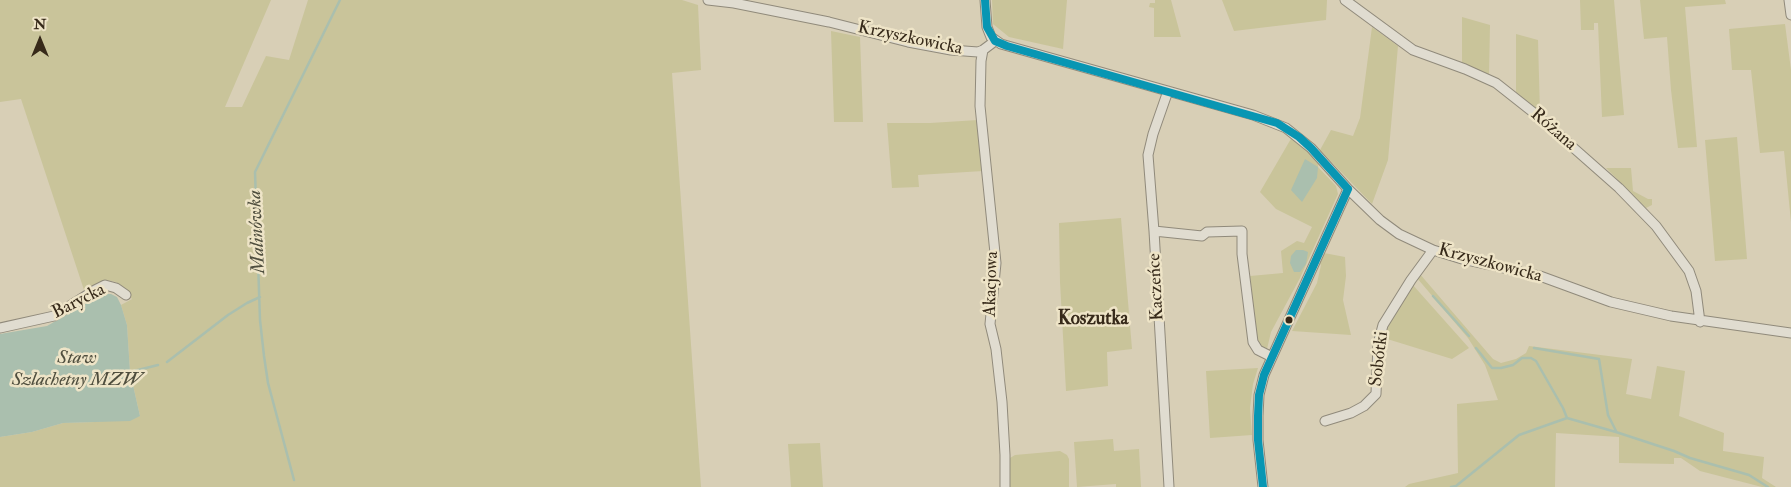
<!DOCTYPE html>
<html>
<head>
<meta charset="utf-8">
<style>
  body { margin:0 }
  #map { position:relative; width:1791px; height:487px; overflow:hidden; background:#d8cfb6; font-family:"IM FELL Double Pica",serif }
  canvas { display:block }
  .north { position:absolute; left:15px; top:15px; width:50px; height:50px; -webkit-text-stroke:4px #eee4c7; paint-order:stroke; rotate:0deg; font-size:14px; font-weight:700; line-height:20px; text-align:center; color:#372a1a }
  .north::after { content:''; display:block; margin:auto; width:18px; height:22px; background:#372a1a; clip-path:polygon(50% 0,100% 100%,50% 72%,0 100%) }
</style>
</head>
<body>
<div id="map">
<canvas width="1791" height="487"></canvas>
<div class="north">N</div>
</div>
<script>
const ctx = document.querySelector('canvas').getContext('2d');
ctx.lineJoin = 'round';
function paint(path, color) {
  ctx.fillStyle = color;
  ctx.fill(path, 'evenodd');
}
function shape(rows) {
  const path = new Path2D();
  for (const r of rows) {
    path.moveTo(r[0], r[1]);
    for (let i = 2; i < r.length; i += 2) path.lineTo(r[i], r[i + 1]);
  }
  return path;
}
function strokePath(path, color, width, dash) {
  ctx.strokeStyle = color;
  ctx.lineWidth = width;
  ctx.lineCap = dash ? 'butt' : 'round';
  ctx.setLineDash(dash || []);
  ctx.stroke(path);
}
function drawText(font, color, halo, rows, align = 'center') {
  ctx.font = font + ' "IM FELL Double Pica",serif';
  ctx.lineWidth = 5;
  ctx.setLineDash([]);
  ctx.textBaseline = 'middle';
  ctx.strokeStyle = halo;
  ctx.fillStyle = color;
  for (const [text, x, y, turn = 0] of rows) {
    ctx.save();
    ctx.translate(x, y);
    ctx.rotate((+turn || 0) * Math.PI / 180);
    ctx.textAlign = isNaN(turn) ? turn : align;
    if (halo) ctx.strokeText(text, 0, 0);
    ctx.fillText(text, 0, 0);
    ctx.restore();
  }
}
const green = shape([
  [0,0,271,0,225,107,242,107,266,56,289,60,308,0,682,0,698,5,701,70,672,73,701,487,0,487,0,437,32,432,63,423,95,422,140,416,130,372,127,325,121,305,132,299,116,282,107,280,85,293,21,99,0,102],
  [992,0,1067,0,1063,49,1009,37,993,24],
  [1155,0,1171,0,1181,37,1154,37,1154,8,1149,7,1150,3,1155,3],
  [1222,0,1327,0,1326,20,1234,31],
  [1580,0,1614,0,1624,115,1602,117,1598,23,1594,23,1594,30,1581,30],
  [1640,0,1725,0,1726,4,1685,7,1697,147,1678,148,1671,90,1667,37,1644,39],
  [1462,17,1490,25,1489,75,1462,64],
  [1785,24,1791,70,1791,222,1784,151,1760,153,1751,70,1732,70,1729,29],
  [1372,27,1398,46,1388,160,1372,204,1320,150,1331,130,1353,136,1360,118],
  [831,31,860,37,863,122,834,122],
  [1516,34,1538,40,1540,113,1516,92],
  [978,120,983,171,918,175,919,187,892,188,887,123,930,123],
  [1292,137,1319,162,1318,167,1336,186,1338,194,1300,278,1271,332,1267,349,1261,347,1257,337,1250,276,1283,273,1281,251,1297,241,1304,243,1312,227,1276,209,1260,192],
  [1737,137,1747,259,1715,261,1705,140],
  [1606,168,1631,168,1633,191,1648,199,1652,199,1652,205,1646,208],
  [1121,218,1132,349,1107,352,1108,386,1066,391,1060,282,1059,223],
  [1324,253,1345,257,1346,276,1343,300,1351,335,1292,331,1317,283,1321,265,1318,263],
  [1419,273,1493,359,1501,363,1516,359,1526,353,1529,346,1632,359,1626,394,1651,399,1657,366,1685,371,1679,416,1724,433,1723,451,1764,457,1762,478,1776,487,1762,487,1700,471,1681,458,1674,458,1674,464,1619,463,1619,437,1556,433,1555,487,1405,487,1409,484,1458,473,1457,404,1498,400,1485,365,1468,338,1417,278],
  [1412,284,1469,348,1452,359,1384,338,1387,326],
  [1258,368,1253,384,1250,408,1252,435,1210,438,1206,371],
  [1113,439,1114,451,1139,449,1141,487,1116,487,1116,484,1077,487,1074,442],
  [820,443,823,487,791,487,788,444],
  [1060,451,1067,455,1069,459,1069,487,1009,487,1010,458,1015,455]
]);
const water = shape([
  [1305,159,1318,167,1317,178,1302,202,1291,190],
  [1296,250,1303,250,1308,252,1306,264,1300,272,1294,272,1290,263,1291,256],
  [102,294,111,294,117,297,121,305,127,325,130,372,140,416,130,421,63,423,32,432,0,437,0,334,47,326]
]);
const stream = shape([
  [1433,296,1469,336],
  [1476,348,1492,368,1501,368,1513,365,1522,358,1531,358,1536,361,1563,408,1567,418],
  [1534,348,1599,359,1608,415,1616,431],
  [167,362,228,315,247,303,260,297],
  [130,372,158,365],
  [294,480,268,383,264,356,260,320,255,172,340,0],
  [1451,487,1456,486,1519,435,1567,418,1616,432,1674,451,1690,458,1749,475,1768,487]
]);
const minor = shape([
  [708,0,734,3,829,22,908,42,951,50,978,52,983,50,995,41],
  [985,0,987,27,991,37,1001,44,1253,115,1286,128,1311,148,1348,189,1380,220,1399,234,1433,250,1462,259,1540,276,1611,302,1671,316,1791,333],
  [1345,0,1413,50,1465,69,1496,83,1534,113,1619,188,1656,226,1689,271,1696,291,1700,322],
  [1789,0,1791,15],
  [983,50,981,61,980,106,996,263,990,324,996,349,1002,402,1005,455,1005,487],
  [1168,91,1153,134,1148,155,1154,231,1169,487],
  [1154,231,1202,236,1207,232,1242,231,1242,254,1253,342,1258,350,1272,357],
  [0,328,54,316,95,290,105,285,116,288,126,295],
  [1325,421,1351,413,1364,406,1376,394,1378,344,1383,325,1411,280,1433,250],
  [1263,487,1258,440,1258,416,1259,395,1264,375,1348,189]
]);
const bus1 = shape([
  [985,0,987,27,995,41,1007,46,1277,123,1299,137,1311,148,1348,189],
  [1263,487,1258,440,1258,416,1259,395,1264,375,1348,189]
]);
const markers = [
  [1289,320,4.5,"#372a1a"]
];
const streetNames = [
  ["Krzyszkowicka",910,39,12],
  ["Różana",1553,130,41],
  ["Krzyszkowicka",1490,264,15],
  ["Akacjowa",992,284,-88],
  ["Kaczeńce",1157,287,-93],
  ["Barycka",79,302,-27],
  ["Sobótki",1380,359,-83]
];
const waterNames = [
  ["Malinówka",258,232,-93],
  ["Staw",77,359],
  ["Szlachetny MZW",77,381]
];
const neighbourhoodNames = [
  ["Koszutka",1093,320]
];
paint(green, '#c9c49a');
paint(water, '#aabfae');
strokePath(stream, '#aabfae', 2.5);
strokePath(minor, '#908a7b', 11);
strokePath(minor, '#e0dcd0', 9);
strokePath(bus1, '#0896b3', 8);
for (const [x, y, r, color] of markers) {
  const dot = new Path2D();
  dot.arc(x, y, r, 0, 2 * Math.PI);
  ctx.fillStyle = color;
  ctx.fill(dot);
  strokePath(dot, '#eee4c7', 2);
}
drawText('18px', '#372a1a', '#eee4c7', streetNames);
drawText('italic 19px', '#4f4e3e', '#eee4c7', waterNames);
drawText('bold 19px', '#372a1a', '#eee4c7', neighbourhoodNames);
</script>
</body>
</html>
